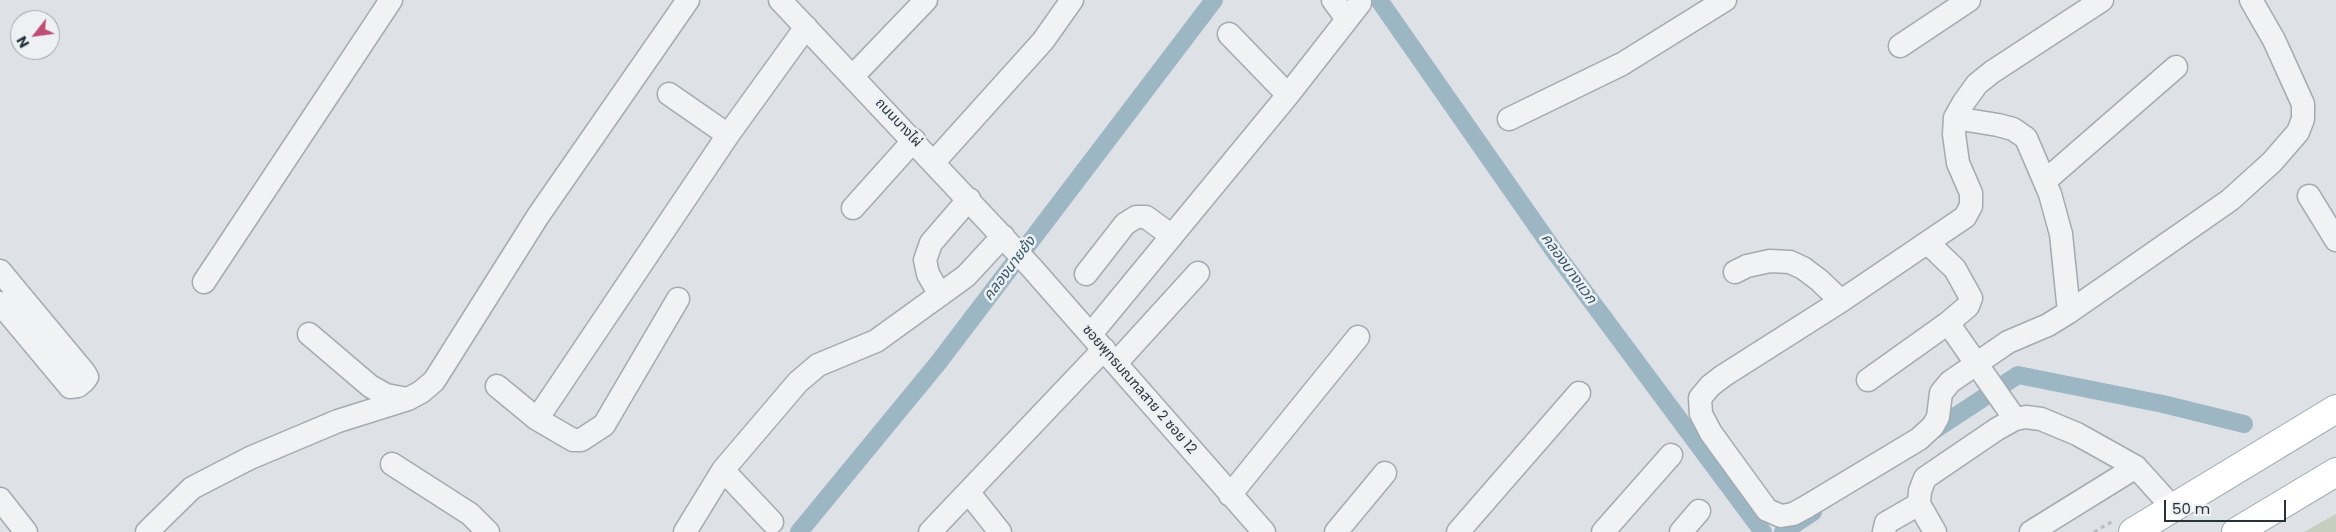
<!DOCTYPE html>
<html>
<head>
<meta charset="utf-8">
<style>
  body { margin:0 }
  #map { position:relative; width:2336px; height:532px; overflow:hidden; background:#dee2e6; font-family:Poppins,sans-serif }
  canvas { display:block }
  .north { position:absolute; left:10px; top:10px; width:50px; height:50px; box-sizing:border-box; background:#edf1f4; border:1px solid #9ea5aa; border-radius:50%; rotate:240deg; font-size:14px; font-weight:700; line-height:20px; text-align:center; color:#28323b }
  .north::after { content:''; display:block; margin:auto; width:18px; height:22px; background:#c04e74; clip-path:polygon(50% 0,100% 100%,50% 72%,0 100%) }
  .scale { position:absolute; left:2164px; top:500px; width:122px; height:22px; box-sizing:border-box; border:2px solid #28323b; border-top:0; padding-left:6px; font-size:15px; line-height:18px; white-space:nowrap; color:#28323b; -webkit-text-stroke:4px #edf1f4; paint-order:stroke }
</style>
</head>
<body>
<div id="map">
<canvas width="2336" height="532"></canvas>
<div class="north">N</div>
<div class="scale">50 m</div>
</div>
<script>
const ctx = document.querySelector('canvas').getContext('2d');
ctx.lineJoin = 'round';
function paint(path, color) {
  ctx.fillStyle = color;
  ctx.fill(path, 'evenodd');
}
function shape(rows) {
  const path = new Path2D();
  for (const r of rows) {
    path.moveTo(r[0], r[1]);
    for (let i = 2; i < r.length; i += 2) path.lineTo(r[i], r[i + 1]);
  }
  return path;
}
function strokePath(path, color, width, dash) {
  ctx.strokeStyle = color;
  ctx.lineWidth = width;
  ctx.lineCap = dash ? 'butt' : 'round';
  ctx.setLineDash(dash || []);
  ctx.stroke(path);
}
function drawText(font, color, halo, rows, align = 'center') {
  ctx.font = font + ' Poppins,"Noto Sans Thai",sans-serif';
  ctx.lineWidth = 5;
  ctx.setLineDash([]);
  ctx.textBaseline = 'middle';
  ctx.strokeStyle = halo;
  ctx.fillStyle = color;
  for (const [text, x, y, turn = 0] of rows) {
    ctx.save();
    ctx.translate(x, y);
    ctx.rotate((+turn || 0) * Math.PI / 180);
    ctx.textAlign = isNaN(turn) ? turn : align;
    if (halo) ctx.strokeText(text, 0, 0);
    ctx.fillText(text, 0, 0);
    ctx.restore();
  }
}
const green = shape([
  [2336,514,2336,532,2304,532]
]);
const canal = shape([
  [1379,0,1557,255,1763,532],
  [1930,433,2018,375,2163,404,2244,424],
  [799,532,938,363,1214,0],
  [1783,532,1813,512]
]);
const path = shape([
  [2094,532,2115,520]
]);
const minor = shape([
  [780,0,1031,267,1264,532],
  [1333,0,1347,19],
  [1229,34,1288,95],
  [1900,46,1969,0],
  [853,76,926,0],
  [669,94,728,135],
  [1955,118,1998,125,2013,129,2026,138,2050,194,2061,234,2069,312],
  [1509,119,1622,64,1725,0],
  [934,162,1043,41,1072,0],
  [2045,181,2176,67],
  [2309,196,2336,240],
  [853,208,914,140],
  [1928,243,1955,269,1971,298,1968,306,1948,323,2015,419],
  [0,271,84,372,87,377,84,381,78,386,70,387,0,303],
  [1735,272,1747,266,1770,261,1790,262,1803,268,1819,280,1841,301,1965,217,1971,206,1971,193,1958,163,1954,134,1955,118,1964,102,1977,84,1992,72,2102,0],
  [1086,274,1125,224,1136,217,1146,217,1172,236],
  [204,282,391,0],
  [940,295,928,274,925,260,931,243,969,199],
  [1841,301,1723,376,1710,386,1700,398,1701,414,1711,433,1767,510,1781,516,1793,514,1806,507,1919,439,1933,426,1938,417,1941,393,1950,382,2008,342,2048,325,2069,312,2230,200,2272,162,2298,132,2303,119,2303,104,2274,40,2251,0],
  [309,334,370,386,386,395,408,399],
  [1091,334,1288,95,1360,3],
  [1116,363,1198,273],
  [1868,380,1948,323],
  [497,386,537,419,728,135,806,27],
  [537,419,573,440,581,440,604,425,678,299],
  [392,464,470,514,488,532],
  [723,470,772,522],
  [969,493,1000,532],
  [1230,495,1358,337],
  [0,499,26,532],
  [147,532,192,488,250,458,338,421,408,399,421,392,434,381,538,216,688,0],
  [685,532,723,470,798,382,818,365,876,341,966,276,1003,236],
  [930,532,1104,349],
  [1336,532,1385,473],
  [1458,532,1579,393],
  [1603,532,1671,455],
  [1681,532,1699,511],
  [1884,532,1886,523,1919,504],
  [1935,532,1919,504,1920,491,1925,478,1997,429,2015,419,2026,417,2041,419,2077,434,2136,467,2173,508],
  [2031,532,2136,467]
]);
const major = shape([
  [2133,532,2336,409],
  [2236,532,2336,472]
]);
const streetNames = [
  ["ถนนบางไผ่",898,123,47],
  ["ซอยพุทธมณฑลสาย 2 ซอย 12",1139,390,49]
];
const waterNames = [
  ["คลองนายย้ง",1010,269,-53],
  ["คลองบางแวก",1568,269,54]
];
paint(green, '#c6cfbf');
strokePath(canal, '#9cb6c3', 18);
strokePath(minor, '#a4aaaf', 25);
strokePath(major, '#9ea9b0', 30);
strokePath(path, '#b8bcc0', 3, [4, 4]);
strokePath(minor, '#f0f2f4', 22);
strokePath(major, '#fff', 28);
drawText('14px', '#28323b', '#edf1f4', streetNames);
drawText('italic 15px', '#37576a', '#edf1f4', waterNames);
</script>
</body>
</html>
